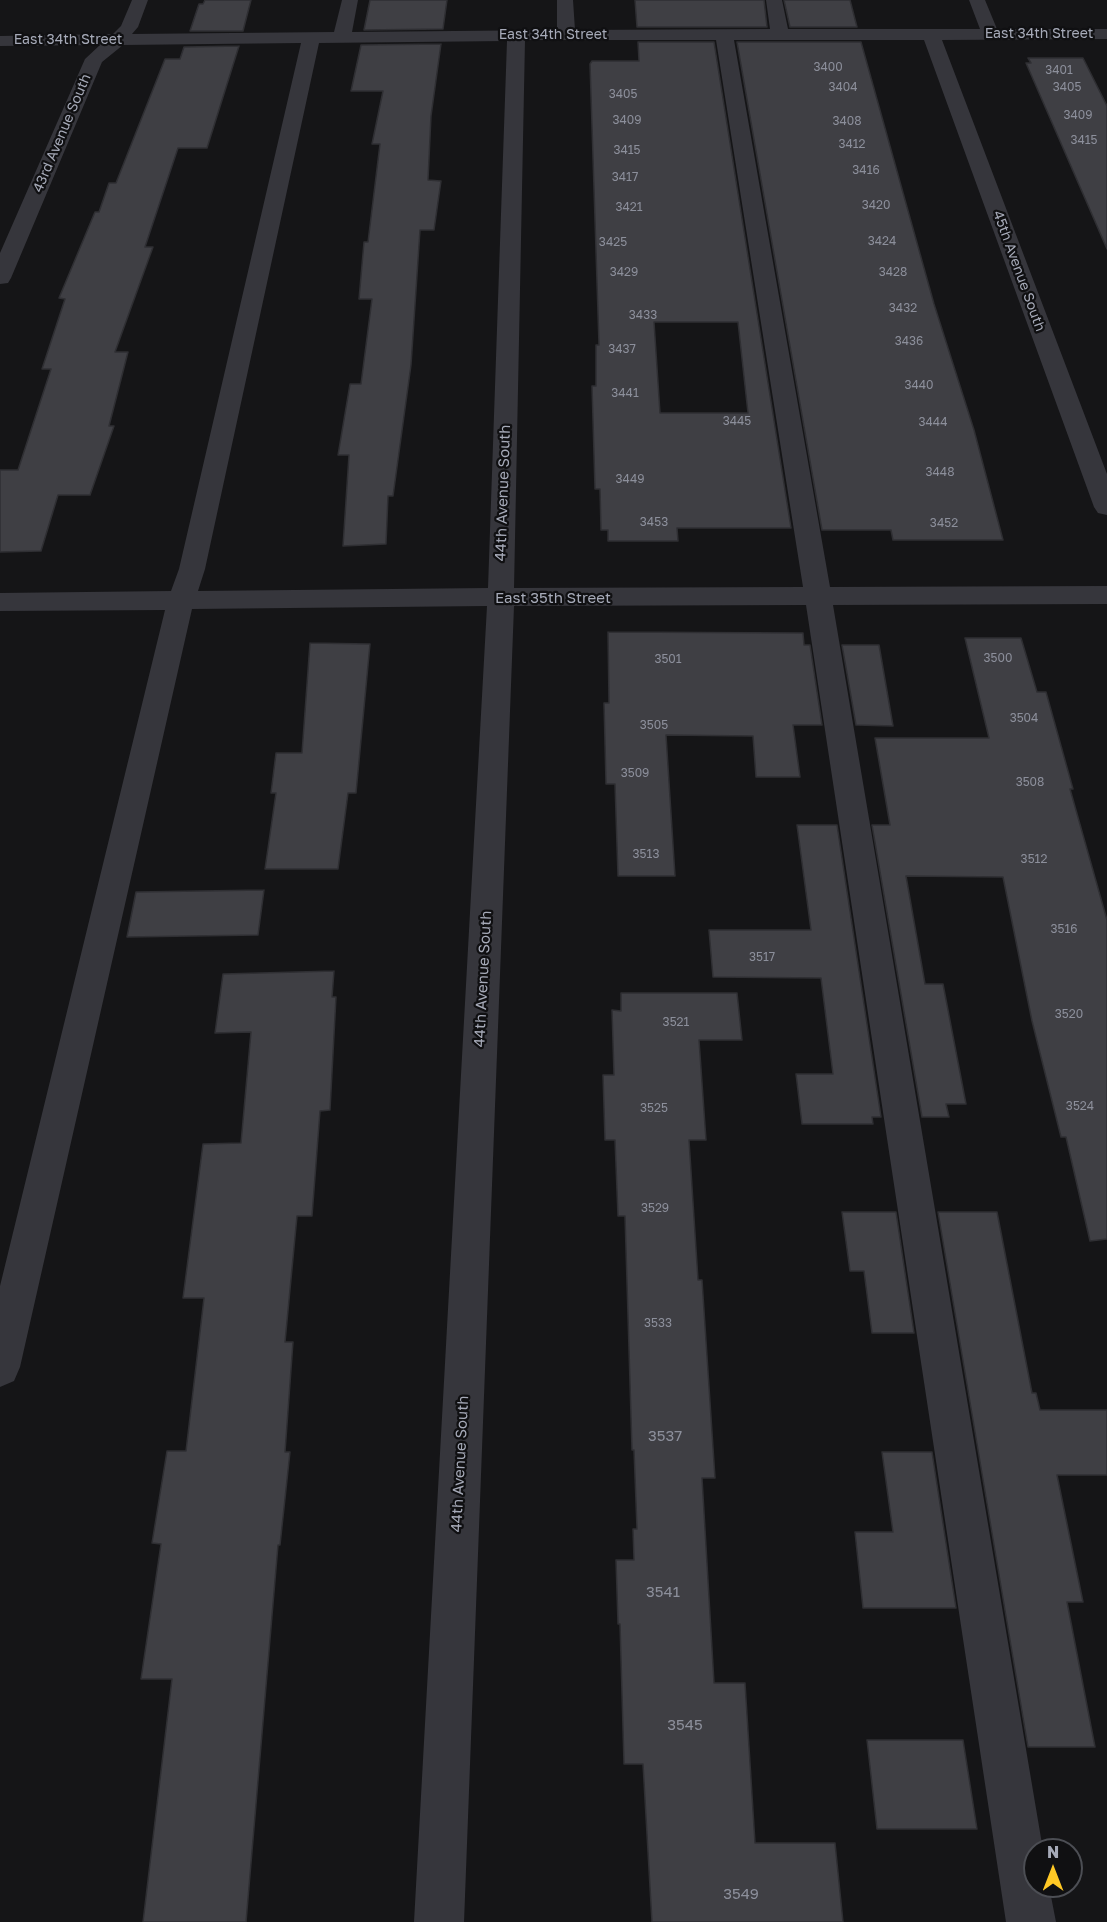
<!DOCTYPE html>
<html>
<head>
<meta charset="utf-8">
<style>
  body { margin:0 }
  #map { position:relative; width:1107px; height:1922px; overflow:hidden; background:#151517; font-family:"Golos Text",sans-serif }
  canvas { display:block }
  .north { position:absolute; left:1023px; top:1838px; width:60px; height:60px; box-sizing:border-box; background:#101012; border:2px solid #4c4e54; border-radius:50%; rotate:0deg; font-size:16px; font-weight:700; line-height:24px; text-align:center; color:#a6aab8 }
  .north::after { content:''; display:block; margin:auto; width:21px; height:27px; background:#ffc825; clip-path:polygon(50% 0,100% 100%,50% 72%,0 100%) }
</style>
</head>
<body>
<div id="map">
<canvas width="1107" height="1922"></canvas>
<div class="north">N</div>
</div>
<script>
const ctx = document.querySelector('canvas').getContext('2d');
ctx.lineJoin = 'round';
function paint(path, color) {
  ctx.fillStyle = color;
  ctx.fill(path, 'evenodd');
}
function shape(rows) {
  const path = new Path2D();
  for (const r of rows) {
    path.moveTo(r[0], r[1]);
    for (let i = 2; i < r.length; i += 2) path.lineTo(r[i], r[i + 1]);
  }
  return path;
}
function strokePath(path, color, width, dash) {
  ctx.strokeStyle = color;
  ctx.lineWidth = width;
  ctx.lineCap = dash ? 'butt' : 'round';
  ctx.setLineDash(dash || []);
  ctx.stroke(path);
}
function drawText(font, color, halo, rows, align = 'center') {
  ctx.font = font + ' "Golos Text",sans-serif';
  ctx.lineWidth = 4.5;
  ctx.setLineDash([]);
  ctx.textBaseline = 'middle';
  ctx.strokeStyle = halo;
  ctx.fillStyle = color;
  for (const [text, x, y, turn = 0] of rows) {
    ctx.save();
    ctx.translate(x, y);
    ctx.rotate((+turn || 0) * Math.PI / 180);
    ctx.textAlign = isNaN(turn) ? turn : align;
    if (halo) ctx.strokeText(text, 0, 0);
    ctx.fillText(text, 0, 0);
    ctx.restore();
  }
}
const building = shape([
  [205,0,251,0,243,31,190,31,199,4,203,4,205,0],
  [370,0,447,0,443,29,364,30,370,0],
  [635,0,764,0,767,27,637,27,635,0],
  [784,0,850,0,857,27,790,27,784,0],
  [638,42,714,42,791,528,677,528,678,541,608,541,608,530,601,530,600,489,595,489,592,386,596,386,596,345,599,345,590,64,592,61,639,61,638,42],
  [654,322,738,322,748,413,660,413,654,322],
  [737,42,861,42,934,304,974,430,1003,540,893,540,891,530,822,530,737,42],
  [441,44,431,116,428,180,441,181,434,230,420,230,411,365,393,496,388,496,386,544,343,546,349,455,338,455,350,384,361,384,372,299,359,299,364,242,368,242,380,144,372,144,383,91,351,91,361,45,441,44],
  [239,46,207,148,178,148,145,247,153,247,115,352,128,352,109,426,114,426,90,495,58,495,41,551,0,552,0,470,18,470,51,369,42,369,65,299,59,298,95,212,99,212,109,183,116,183,165,59,180,59,184,47,239,46],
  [1028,58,1083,58,1107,106,1107,249,1026,63,1031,63,1028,58],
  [608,632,803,633,804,645,810,645,822,725,793,725,800,777,756,777,753,736,666,735,675,876,618,876,615,784,606,784,604,703,609,703,608,632],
  [965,638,1021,638,1037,692,1046,692,1073,789,1070,789,1107,920,1107,1239,1090,1241,1066,1137,1061,1137,1032,1021,1003,877,906,876,925,984,943,984,966,1104,946,1104,949,1117,922,1117,872,825,890,825,875,738,989,738,965,638],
  [310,643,370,644,356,793,348,793,338,869,265,869,276,793,271,793,276,753,302,753,310,643],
  [842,645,879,645,893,726,856,725,842,645],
  [797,825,837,825,881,1117,872,1117,873,1124,802,1124,796,1074,833,1074,821,978,713,977,709,930,811,930,797,825],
  [264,890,258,935,127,937,136,892,264,890],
  [334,971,332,997,336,997,330,1110,320,1111,312,1216,297,1216,285,1342,293,1342,285,1452,290,1452,280,1545,278,1545,246,1922,143,1922,172,1679,141,1679,161,1544,152,1543,167,1451,186,1451,204,1298,183,1298,203,1144,241,1143,251,1032,215,1033,223,974,334,971],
  [621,993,737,993,742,1040,699,1040,706,1140,689,1140,698,1280,702,1280,715,1478,702,1478,714,1683,745,1683,755,1843,835,1843,843,1922,652,1922,643,1764,624,1764,620,1624,618,1624,616,1560,634,1560,633,1529,637,1529,634,1450,632,1450,625,1216,618,1216,615,1140,605,1140,603,1075,614,1075,612,1010,621,1011,621,993],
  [842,1212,896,1212,914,1333,872,1333,864,1271,850,1271,842,1212],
  [938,1212,997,1212,1032,1393,1036,1393,1040,1410,1107,1410,1107,1475,1057,1475,1083,1602,1067,1602,1095,1747,1028,1747,938,1212],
  [882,1452,932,1452,956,1608,863,1608,855,1532,893,1532,882,1452],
  [867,1740,963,1740,977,1829,877,1829,867,1740]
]);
const minor = shape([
  [132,0,148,0,138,27,132,34,334,32,342,0,358,0,352,32,557,30,557,0,573,0,575,30,770,29,766,0,782,0,788,29,980,29,969,0,985,0,997,29,1107,29,1107,39,942,40,1107,474,1107,515,1098,513,1094,507,924,40,734,40,830,587,1107,586,1107,604,833,605,1043,1850,1035,1850,1035,1886,1049,1886,1056,1922,1006,1922,806,605,514,606,464,1922,414,1922,487,606,192,609,20,1367,14,1381,0,1387,0,1286,165,610,0,611,0,593,171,591,179,569,301,43,123,45,102,62,11,278,8,283,0,284,0,253,85,59,100,45,0,46,0,36,113,34,121,26,132,0],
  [525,40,716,40,803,587,514,588,525,40],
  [507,41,488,588,198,591,205,569,319,43,507,41]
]);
const numberNames = [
  ["3400",828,67],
  ["3401",1059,70],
  ["3404",843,87],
  ["3405",1067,87],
  ["3405",623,94],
  ["3409",1078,115],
  ["3409",627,120],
  ["3408",847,121],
  ["3415",1084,140],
  ["3412",852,144],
  ["3415",627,150],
  ["3416",866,170],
  ["3417",625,177],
  ["3420",876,205],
  ["3421",629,207],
  ["3424",882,241],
  ["3425",613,242],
  ["3429",624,272],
  ["3428",893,272],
  ["3432",903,308],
  ["3433",643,315],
  ["3436",909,341],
  ["3437",622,349],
  ["3440",919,385],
  ["3441",625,393],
  ["3445",737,421],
  ["3444",933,422],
  ["3448",940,472],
  ["3449",630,479],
  ["3453",654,522],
  ["3452",944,523],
  ["3500",998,658],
  ["3501",668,659],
  ["3504",1024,718],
  ["3505",654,725],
  ["3509",635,773],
  ["3508",1030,782],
  ["3513",646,854],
  ["3512",1034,859],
  ["3516",1064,929],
  ["3517",762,957],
  ["3520",1069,1014],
  ["3521",676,1022],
  ["3524",1080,1106],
  ["3525",654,1108],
  ["3529",655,1208],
  ["3533",658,1323]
];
const farStreetnames = [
  ["East 34th Street",1039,34],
  ["East 34th Street",553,35],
  ["East 34th Street",68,40],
  ["43rd Avenue South",62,133,-67],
  ["45th Avenue South",1019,271,70]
];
const streetNames = [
  ["44th Avenue South",503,493,-88],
  ["East 35th Street",553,598],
  ["44th Avenue South",483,979,-87],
  ["44th Avenue South",460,1464,-87]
];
const nearNumbernames = [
  ["3537",665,1436],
  ["3541",663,1592],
  ["3545",685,1725],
  ["3549",741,1894]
];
paint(building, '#3f3f44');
strokePath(building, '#2f2f33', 1.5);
paint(minor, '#36363c');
drawText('12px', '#8c8f9b', null, numberNames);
drawText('14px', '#a6aab8', '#101012', farStreetnames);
drawText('15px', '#a6aab8', '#101012', streetNames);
drawText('15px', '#8c8f9b', null, nearNumbernames);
</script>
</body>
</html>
